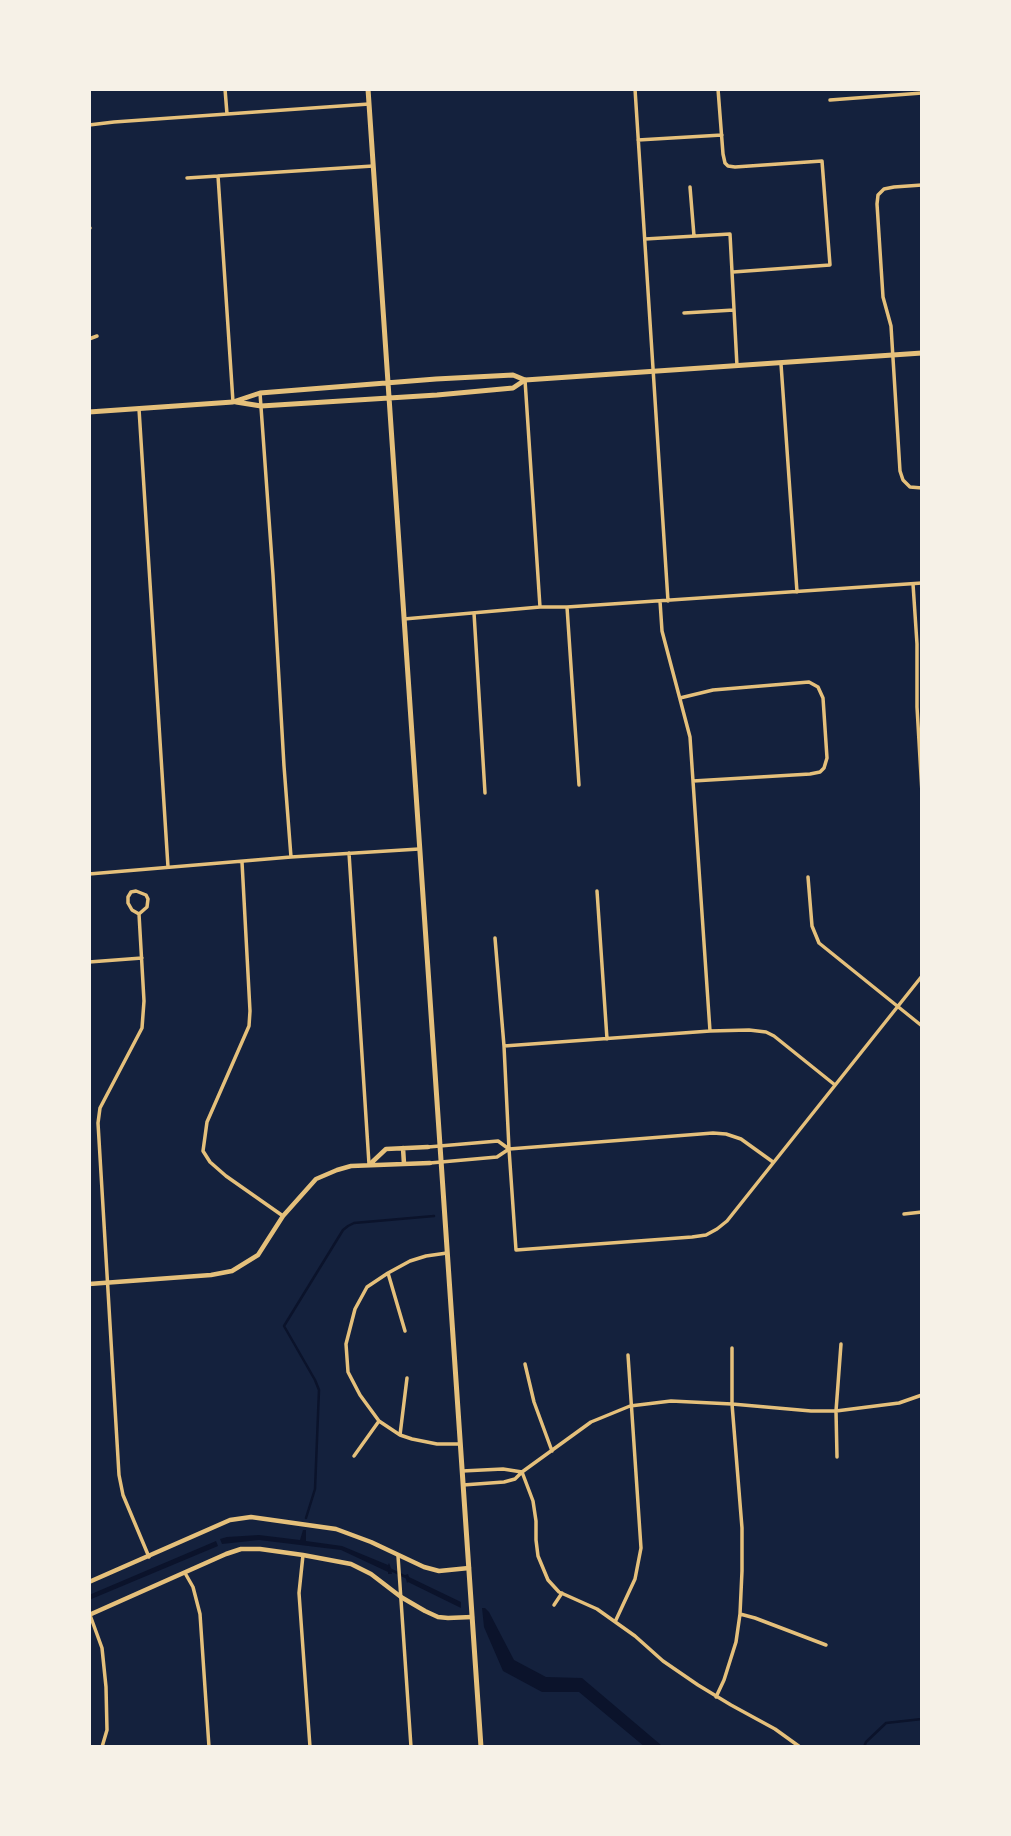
<!DOCTYPE html>
<html>
<head>
<meta charset="utf-8">
<style>
  body { margin:0 }
  #map { position:relative; width:1011px; height:1836px; overflow:hidden; background:#14213d; font-family:"Space Grotesk",sans-serif }
  canvas { display:block }
  .frame { position:absolute; inset:0; border:91px solid #f6f1e7; pointer-events:none }
</style>
</head>
<body>
<div id="map">
<canvas width="1011" height="1836"></canvas>
<div class="frame"></div>
</div>
<script>
const ctx = document.querySelector('canvas').getContext('2d');
ctx.lineJoin = 'round';
function paint(path, color) {
  ctx.fillStyle = color;
  ctx.fill(path, 'evenodd');
}
function shape(rows) {
  const path = new Path2D();
  for (const r of rows) {
    path.moveTo(r[0], r[1]);
    for (let i = 2; i < r.length; i += 2) path.lineTo(r[i], r[i + 1]);
  }
  return path;
}
function strokePath(path, color, width, dash) {
  ctx.strokeStyle = color;
  ctx.lineWidth = width;
  ctx.lineCap = dash ? 'butt' : 'round';
  ctx.setLineDash(dash || []);
  ctx.stroke(path);
}
const water = shape([
  [303,1530,306,1530,306,1541,342,1546,388,1565,389,1563,391,1568,392,1574,388,1574,388,1572,341,1550,259,1540,222,1544,220,1539,227,1537,259,1535,300,1540],
  [216,1541,218,1546,89,1600,89,1595],
  [408,1574,409,1577,461,1602,461,1608,408,1582,407,1583,405,1575],
  [482,1608,485,1608,489,1612,514,1660,546,1677,582,1678,661,1745,666,1747,645,1747,579,1692,542,1692,503,1671,484,1627]
]);
const stream = shape([
  [306,1518,315,1489,319,1390,315,1380,284,1326,343,1230,348,1226,354,1223,434,1216],
  [389,1569,408,1578],
  [864,1747,866,1742,886,1723,922,1719]
]);
const minor = shape([
  [225,89,227,114],
  [635,89,668,601],
  [718,89,723,154,725,163,728,166,735,167,822,161,830,265,733,272],
  [830,100,922,93],
  [89,125,114,122,369,104],
  [638,140,722,135],
  [218,176,233,402],
  [187,178,373,166],
  [922,185,894,187,884,189,878,195,877,204,883,297,891,326,900,471,903,480,910,487,922,488],
  [690,187,694,236],
  [89,228,90,228],
  [645,239,730,234,737,366],
  [684,313,734,310],
  [89,339,97,336],
  [781,364,797,592],
  [525,380,540,607],
  [260,393,273,575,284,766,291,857],
  [139,409,168,867],
  [913,584,917,644,917,707,922,793],
  [660,601,662,631,690,737,710,1031],
  [567,607,579,785],
  [474,613,485,793],
  [404,619,540,607,567,607,922,583],
  [680,698,713,690,809,682,818,687,823,698,827,758,824,768,820,772,810,774,693,781],
  [349,853,369,1164],
  [242,862,250,1011,249,1026,207,1122,203,1151,210,1162,226,1176,283,1216],
  [89,874,291,857,419,849],
  [808,877,812,926,819,943,922,1026],
  [597,891,607,1039],
  [139,914,132,910,128,903,128,897,131,892,136,891,146,895,148,899,147,907,139,914,144,1001,142,1028,100,1108,98,1123,119,1475,123,1495,149,1557],
  [495,938,504,1046,509,1149,516,1250,692,1237,706,1235,717,1229,727,1221,922,976],
  [89,962,142,958],
  [504,1046,710,1031,749,1030,766,1032,774,1036,835,1085],
  [428,1147,498,1141,509,1149],
  [430,1163,497,1157,509,1149,713,1133,726,1134,741,1139,773,1162],
  [904,1214,922,1212],
  [447,1253,426,1256,410,1261,388,1273,367,1287,355,1309,346,1344,348,1372,360,1395,379,1421,400,1435,412,1439,437,1444,460,1444],
  [388,1273,405,1331],
  [525,1364,534,1402,552,1451],
  [400,1435,407,1378],
  [354,1456,379,1421],
  [837,1457,836,1411,841,1344],
  [462,1471,503,1469,522,1472],
  [522,1472,533,1501,536,1521,536,1540,538,1556,548,1580,559,1592,597,1609,635,1636,663,1661,698,1685,731,1705,775,1729,800,1747],
  [463,1485,504,1482,515,1479,522,1472,591,1422,630,1406,671,1401,732,1404,811,1411,836,1411,899,1403,922,1395],
  [303,1555,299,1593,310,1747],
  [398,1556,411,1747],
  [185,1573,193,1587,200,1614,209,1747],
  [554,1605,562,1593],
  [740,1614,755,1618,826,1645],
  [90,1615,102,1648,106,1687,107,1730,102,1747],
  [615,1622,635,1579,641,1548,628,1355],
  [716,1697,724,1680,736,1642,740,1614,742,1571,742,1528,732,1404,732,1348]
]);
const tertiary = shape([
  [403,1148,404,1164],
  [369,1165,386,1149,428,1147],
  [89,1284,211,1275,232,1271,258,1255,283,1216,316,1179,337,1170,351,1166,430,1163],
  [89,1582,230,1520,251,1517,336,1529,371,1542,424,1567,439,1571,469,1568],
  [89,1615,226,1554,241,1549,260,1549,303,1555,351,1564,371,1574,401,1597,425,1611,438,1617,448,1618,472,1617]
]);
const secondary = shape([
  [368,89,481,1747],
  [236,402,261,406,437,395,513,388,525,380],
  [89,412,233,402,260,393,436,379,513,375,525,380,922,353]
]);
paint(water, '#0b132b');
strokePath(stream, '#0b132b', 2.5);
strokePath(minor, '#e5c07b', 3.5);
strokePath(tertiary, '#e5c07b', 4.5);
strokePath(secondary, '#e5c07b', 5);
</script>
</body>
</html>
